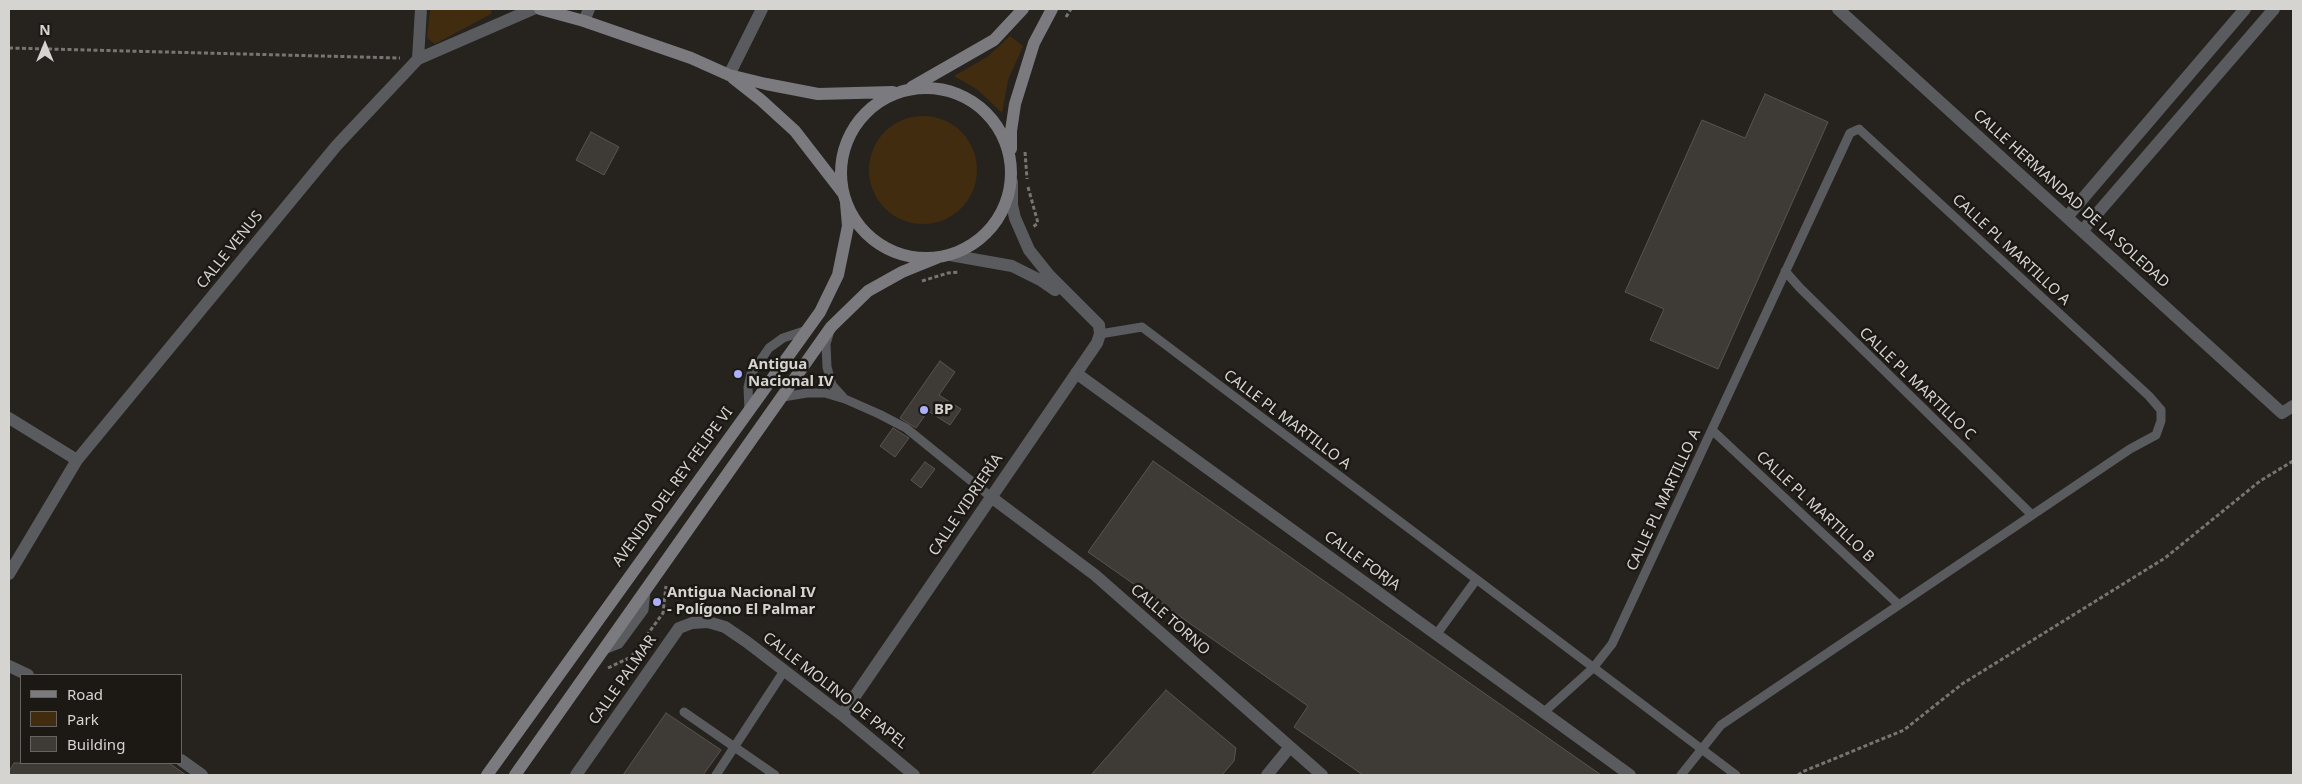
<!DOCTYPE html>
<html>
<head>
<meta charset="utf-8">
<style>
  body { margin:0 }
  #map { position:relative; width:2302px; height:784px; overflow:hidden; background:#26221e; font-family:"Noto Sans",sans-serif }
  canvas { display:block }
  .frame { position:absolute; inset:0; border:10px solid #d6d4d1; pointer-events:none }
  .legend { position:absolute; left:20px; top:674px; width:162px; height:90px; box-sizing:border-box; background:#1c1915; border:1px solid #666460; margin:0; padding:6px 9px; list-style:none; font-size:15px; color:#d6d4d1 }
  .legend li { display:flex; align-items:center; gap:10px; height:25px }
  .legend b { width:25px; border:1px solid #666460 }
  .north { position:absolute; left:20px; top:20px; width:50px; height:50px; -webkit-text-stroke:4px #1c1915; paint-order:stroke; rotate:0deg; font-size:14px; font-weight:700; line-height:20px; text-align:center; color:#d6d4d1 }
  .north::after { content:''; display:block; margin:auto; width:18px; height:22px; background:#d6d4d1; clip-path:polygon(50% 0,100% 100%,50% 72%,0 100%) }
</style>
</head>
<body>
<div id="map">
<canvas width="2302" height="784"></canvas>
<div class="frame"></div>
<ul class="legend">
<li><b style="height:6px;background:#7a7a7f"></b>Road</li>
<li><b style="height:14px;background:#422c0f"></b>Park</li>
<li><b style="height:14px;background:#3e3a35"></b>Building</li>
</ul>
<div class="north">N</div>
</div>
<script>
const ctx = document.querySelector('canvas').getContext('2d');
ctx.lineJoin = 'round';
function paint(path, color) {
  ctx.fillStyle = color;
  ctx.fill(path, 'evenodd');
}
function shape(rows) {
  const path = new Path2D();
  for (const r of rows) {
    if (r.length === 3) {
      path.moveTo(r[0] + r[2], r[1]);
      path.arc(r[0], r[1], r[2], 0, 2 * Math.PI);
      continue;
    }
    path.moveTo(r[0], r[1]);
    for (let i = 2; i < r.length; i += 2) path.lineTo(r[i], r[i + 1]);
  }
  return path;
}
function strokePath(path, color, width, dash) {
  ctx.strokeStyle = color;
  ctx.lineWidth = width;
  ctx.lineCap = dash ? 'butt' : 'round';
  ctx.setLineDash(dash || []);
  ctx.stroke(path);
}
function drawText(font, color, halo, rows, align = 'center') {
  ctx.font = font + ' "Noto Sans",sans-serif';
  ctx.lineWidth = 5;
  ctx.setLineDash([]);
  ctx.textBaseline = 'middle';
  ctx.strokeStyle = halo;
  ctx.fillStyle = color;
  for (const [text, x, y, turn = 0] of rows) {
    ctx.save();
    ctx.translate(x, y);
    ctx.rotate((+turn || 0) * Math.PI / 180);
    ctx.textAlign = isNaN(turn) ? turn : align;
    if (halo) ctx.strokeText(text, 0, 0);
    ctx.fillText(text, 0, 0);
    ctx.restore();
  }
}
const green = shape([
  [430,9,492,9,491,14,435,44,427,38],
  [1010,36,1023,46,1008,80,1002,113,978,90,954,76,987,57],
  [923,170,54]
]);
const building = shape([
  [1765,94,1828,122,1718,369,1650,340,1664,309,1625,292,1702,120,1745,138,1765,94],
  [591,132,619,147,604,175,576,160,591,132],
  [940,361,955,372,939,395,961,409,950,425,928,411,916,428,900,418,940,361],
  [893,428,909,438,895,457,880,446,893,428],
  [1153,461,1601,775,1363,775,1294,727,1308,706,1088,552,1153,461],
  [925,462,935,469,921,488,911,480,925,462],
  [1166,690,1236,748,1234,761,1222,775,1091,775,1166,690],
  [666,713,721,750,703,775,623,775,666,713],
  [14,763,169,763,186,775,9,775,9,771,14,763]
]);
const path = shape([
  [1066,17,1071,9],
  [9,48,400,58],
  [1025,152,1027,179],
  [1028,187,1038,223,1033,227],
  [922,281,948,273,959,272],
  [608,668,631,657,663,613,666,586],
  [1798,775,1802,772,1904,730,1962,684,2165,558,2260,481,2293,461]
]);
const lane = shape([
  [1785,271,1800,288,2032,515],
  [829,334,826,344,827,367,832,385,843,397],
  [1100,334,1142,327,1736,775],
  [783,397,807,393,825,393,845,399,879,414,906,428,991,497],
  [749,411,748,387,751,374,769,348,783,338,807,330],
  [1712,430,1899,605],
  [1436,635,1476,580],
  [604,650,619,644,644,610,646,591],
  [684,712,775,775],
  [1543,713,1593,668,1612,644,1850,133,1859,129,2149,396,2161,410,2161,421,2156,435,2130,449,1721,725,1681,775],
  [716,775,784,671]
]);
const street = shape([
  [1838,9,2282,413,2293,406],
  [584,21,589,9],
  [418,59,421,9],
  [729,75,762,9],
  [2067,217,2245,9],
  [2082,231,2274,9],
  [950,255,1012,266,1042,281,1055,290],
  [1076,373,1630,775],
  [9,418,77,460],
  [991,497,1095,575,1322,775],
  [9,574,77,460,337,145,418,59,533,9],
  [9,666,28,675],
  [842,715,1097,343,1100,334,1099,325,1049,275,1029,250,1015,218,1012,205,1012,182],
  [181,760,202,775],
  [576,775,679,628,692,623,708,622,725,627,747,642,842,715,914,775],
  [1267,775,1290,747]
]);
const secondary = shape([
  [540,9,584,21,691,58,729,75,766,84,818,94,893,92],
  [733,78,761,100,795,131,843,193],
  [912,87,994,40,1023,9],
  [926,173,85],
  [1011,149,1011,131,1015,104,1034,43,1052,9],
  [487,775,820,312,838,275,848,226,846,203],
  [515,775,831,327,868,291,902,272,939,257]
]);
const markers = [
  [738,374,5,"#aab0fb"],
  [924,410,5,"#aab0fb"],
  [657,602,5,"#aab0fb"]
];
const streetNames = [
  ["CALLE HERMANDAD DE LA SOLEDAD",2071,199,42],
  ["CALLE VENUS",230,250,-51],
  ["CALLE PL MARTILLO A",2011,250,43],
  ["CALLE PL MARTILLO C",1917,384,44],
  ["CALLE PL MARTILLO A",1287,420,37],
  ["AVENIDA DEL REY FELIPE VI",673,487,-54],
  ["CALLE PL MARTILLO A",1664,500,-65],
  ["CALLE VIDRIERÍA",966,505,-56],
  ["CALLE PL MARTILLO B",1815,507,43],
  ["CALLE FORJA",1362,561,36],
  ["CALLE TORNO",1170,620,41],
  ["CALLE PALMAR",623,680,-55],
  ["CALLE MOLINO DE PAPEL",835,691,38]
];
const poiNames = [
  ["Antigua",748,365],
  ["Nacional IV",748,382],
  ["BP",934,410],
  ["Antigua Nacional IV",667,593],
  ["- Polígono El Palmar",667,610]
];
paint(green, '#422c0f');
paint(building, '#3e3a35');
strokePath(building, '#58544f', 1);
strokePath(path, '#787471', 3, [4, 2.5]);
strokePath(lane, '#5a5b5e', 9);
strokePath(street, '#5a5b5e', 12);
strokePath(secondary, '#7a7a7f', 12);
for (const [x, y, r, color] of markers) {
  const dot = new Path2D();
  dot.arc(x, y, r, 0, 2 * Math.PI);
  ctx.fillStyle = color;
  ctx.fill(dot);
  strokePath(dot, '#1c1915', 2);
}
drawText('15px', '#d6d4d1', '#1c1915', streetNames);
drawText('bold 15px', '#d6d4d1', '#1c1915', poiNames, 'left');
</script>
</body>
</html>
